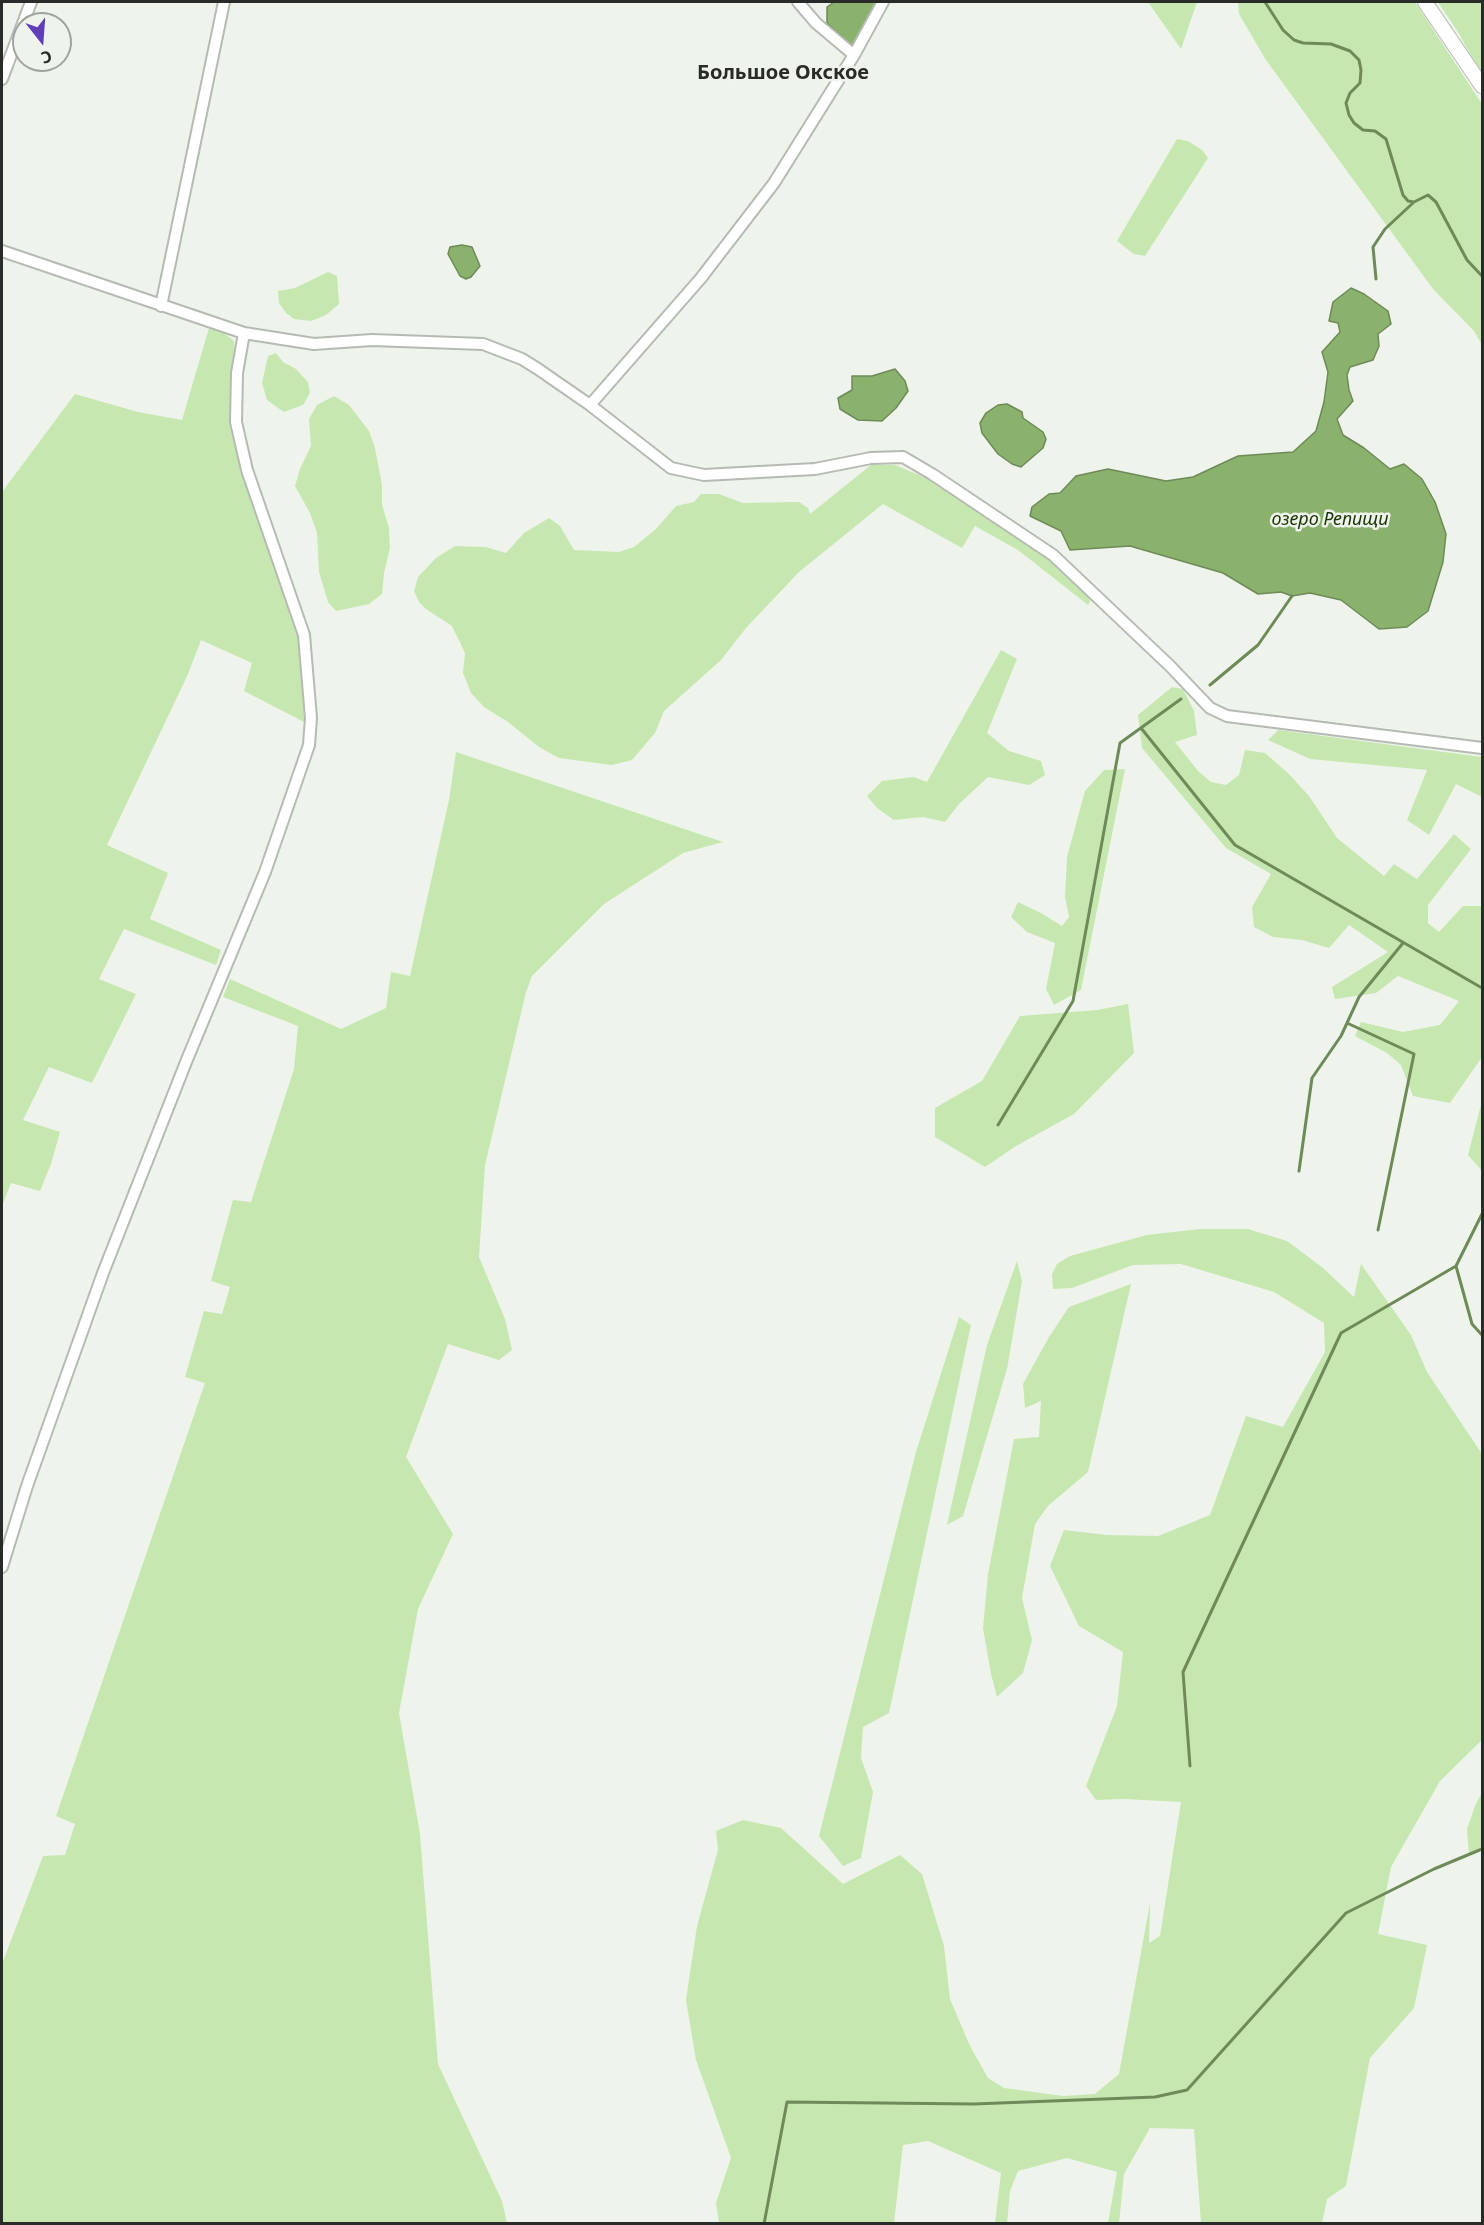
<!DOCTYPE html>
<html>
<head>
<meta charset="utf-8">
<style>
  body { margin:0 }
  #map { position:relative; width:1484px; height:2225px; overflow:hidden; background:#eef4eb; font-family:"Noto Sans",sans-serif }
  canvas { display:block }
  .frame { position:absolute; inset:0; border:3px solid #292b28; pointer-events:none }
  .north { position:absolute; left:12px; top:12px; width:60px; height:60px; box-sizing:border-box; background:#eef4eb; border:2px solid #9fa49d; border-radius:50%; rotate:163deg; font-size:16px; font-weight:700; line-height:24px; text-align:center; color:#292b28 }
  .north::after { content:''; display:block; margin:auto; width:21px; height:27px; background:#603fb8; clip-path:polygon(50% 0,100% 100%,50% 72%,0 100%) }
</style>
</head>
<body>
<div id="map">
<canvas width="1484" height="2225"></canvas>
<div class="frame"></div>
<div class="north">С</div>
</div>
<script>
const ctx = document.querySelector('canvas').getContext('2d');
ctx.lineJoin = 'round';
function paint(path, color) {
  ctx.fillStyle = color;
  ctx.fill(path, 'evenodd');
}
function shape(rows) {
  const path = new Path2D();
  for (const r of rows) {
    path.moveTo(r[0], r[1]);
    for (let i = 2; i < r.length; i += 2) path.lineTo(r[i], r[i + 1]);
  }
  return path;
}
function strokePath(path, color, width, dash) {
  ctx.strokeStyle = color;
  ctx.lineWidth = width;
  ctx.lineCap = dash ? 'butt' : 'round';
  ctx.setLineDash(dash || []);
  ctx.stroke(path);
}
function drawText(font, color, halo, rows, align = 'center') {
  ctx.font = font + ' "Noto Sans",sans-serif';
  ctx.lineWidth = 5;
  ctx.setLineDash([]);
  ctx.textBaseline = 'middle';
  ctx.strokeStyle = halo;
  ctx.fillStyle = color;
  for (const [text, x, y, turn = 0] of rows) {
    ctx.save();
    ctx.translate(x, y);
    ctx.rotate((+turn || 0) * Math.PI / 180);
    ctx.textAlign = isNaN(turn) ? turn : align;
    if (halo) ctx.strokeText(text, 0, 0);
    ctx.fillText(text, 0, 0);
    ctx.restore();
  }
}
const green = shape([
  [1148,2,1197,2,1181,49],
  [1238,2,1415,2,1482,104,1482,345,1474,331,1433,289,1266,60,1239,14],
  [1438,2,1482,2,1482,75,1456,29],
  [1177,139,1188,141,1202,150,1208,158,1145,256,1134,254,1117,241],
  [328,272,337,276,339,304,326,315,311,321,294,319,286,313,279,303,278,291,295,288],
  [209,328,220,330,234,341,231,423,241,473,299,636,306,698,306,723,244,691,252,663,201,640,188,674,107,845,168,873,150,919,221,950,216,965,124,929,99,979,136,994,92,1083,49,1067,23,1120,60,1132,51,1164,40,1191,11,1183,2,1206,2,492,75,394,138,412,182,420],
  [276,353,283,362,296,369,308,382,310,393,303,405,284,412,267,400,262,383,268,356],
  [334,396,349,405,369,431,375,448,382,485,382,505,389,528,390,548,384,573,382,594,369,604,336,611,328,602,319,572,317,533,310,513,295,486,300,469,311,446,309,419,317,405],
  [871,465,895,465,924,477,1048,557,1092,597,1088,605,1018,550,975,526,962,548,883,504,799,572,746,628,721,660,664,711,655,733,632,760,612,765,559,758,539,747,508,722,484,707,471,693,463,673,465,653,452,626,426,609,419,602,414,591,418,577,436,558,455,546,486,547,506,553,524,533,549,518,560,526,574,550,619,552,634,547,656,529,676,506,694,502,701,494,719,494,743,503,799,502,808,508,810,514],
  [1001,650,1017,659,987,733,1009,751,1041,761,1045,775,1029,785,988,777,959,804,945,822,923,817,894,820,877,808,867,796,882,781,914,777,927,782],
  [1172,687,1183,689,1194,711,1197,735,1175,742,1198,771,1211,782,1226,785,1239,775,1245,750,1265,753,1289,774,1309,796,1337,838,1384,876,1394,864,1417,879,1454,834,1471,849,1428,905,1428,923,1439,932,1463,906,1482,906,1482,1057,1450,1103,1413,1096,1401,1065,1387,1053,1355,1036,1361,1022,1403,1032,1440,1025,1459,1001,1398,976,1376,993,1335,999,1332,987,1388,952,1349,925,1329,948,1302,940,1273,937,1254,927,1252,907,1271,874,1226,848,1142,748,1138,715],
  [1278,730,1482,757,1482,797,1456,784,1429,835,1407,820,1427,770,1310,759,1268,740],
  [456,752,723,842,683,853,604,904,532,976,526,992,485,1165,479,1257,505,1319,512,1350,499,1360,448,1344,406,1457,453,1534,418,1609,399,1713,420,1834,438,2064,502,2201,507,2223,2,2223,2,1964,43,1856,65,1855,75,1824,56,1816,205,1383,185,1377,204,1311,222,1314,230,1287,211,1281,233,1200,251,1202,294,1069,298,1026,223,997,230,979,341,1029,386,1008,391,972,410,976,449,800],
  [1125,769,1081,990,1054,1005,1046,989,1055,943,1027,932,1011,917,1018,902,1041,913,1062,926,1069,917,1065,897,1067,857,1085,791,1104,770],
  [1128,1004,1134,1053,1074,1114,1016,1146,985,1167,935,1137,935,1108,982,1081,1020,1016,1097,1010],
  [1482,1101,1482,1171,1468,1155],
  [1200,1229,1248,1229,1287,1241,1323,1268,1354,1297,1361,1264,1411,1335,1427,1372,1482,1454,1482,1740,1440,1781,1391,1867,1378,1934,1427,1945,1414,2008,1370,2058,1346,2186,1327,2199,1322,2223,1201,2223,1194,2129,1150,2128,1124,2174,1119,2223,1108,2223,1117,2172,1067,2158,1018,2171,1010,2191,1007,2223,995,2223,1001,2173,928,2141,903,2145,894,2223,719,2223,716,2203,731,2158,696,2060,686,2000,697,1926,718,1850,716,1831,743,1820,781,1828,843,1884,900,1855,922,1874,944,1946,950,1999,970,2046,988,2078,1004,2088,1063,2096,1095,2094,1119,2074,1150,1903,1149,1943,1160,1936,1181,1802,1125,1799,1096,1800,1086,1786,1117,1706,1123,1652,1079,1626,1050,1566,1064,1530,1107,1535,1158,1536,1210,1515,1246,1416,1283,1427,1325,1352,1324,1323,1274,1292,1181,1264,1133,1265,1072,1288,1053,1289,1052,1274,1057,1264,1070,1256,1147,1235],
  [1017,1261,1022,1281,1007,1369,963,1516,947,1525,987,1345],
  [1131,1284,1088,1472,1048,1506,1035,1524,1022,1598,1032,1640,1023,1673,997,1697,991,1674,983,1628,988,1574,1014,1439,1039,1437,1041,1401,1025,1408,1023,1384,1049,1337,1069,1307],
  [959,1317,971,1325,889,1713,863,1727,861,1758,873,1792,861,1858,843,1866,819,1836,916,1452],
  [1482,1792,1482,1849,1469,1854,1467,1829,1475,1806]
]);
const water = shape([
  [834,2,881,2,857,44,852,46,827,23,827,7,834,2],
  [462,245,472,247,480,266,471,277,466,279,460,276,448,254,450,247,462,245],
  [1351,288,1364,294,1388,311,1391,324,1378,334,1379,346,1373,360,1350,367,1347,375,1349,390,1353,401,1337,419,1343,435,1364,448,1390,469,1404,464,1422,479,1435,502,1446,534,1443,562,1428,611,1407,627,1379,629,1341,600,1310,593,1292,596,1281,592,1258,594,1223,573,1130,546,1070,550,1061,531,1030,516,1032,507,1049,494,1060,493,1076,476,1108,469,1166,481,1193,477,1238,456,1293,452,1316,431,1324,402,1328,372,1322,352,1340,332,1338,323,1329,321,1333,302,1351,288],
  [895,369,905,381,908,391,896,408,882,421,858,420,840,409,838,398,852,390,852,376,872,376,895,369],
  [1007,404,1022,412,1023,418,1043,432,1046,439,1043,448,1021,467,1012,464,998,454,982,433,980,423,986,413,998,405,1007,404]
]);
const stream = shape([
  [1265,2,1283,30,1294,40,1303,43,1331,44,1350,51,1359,60,1361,70,1360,83,1350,93,1346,103,1349,115,1354,123,1363,130,1375,131,1386,139,1403,195,1408,201,1414,202],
  [1376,279,1373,247,1385,229,1414,202,1428,195,1436,202,1467,260,1482,276],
  [1210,685,1258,645,1292,596],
  [1141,728,1235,845,1482,988],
  [1347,1023,1414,1054,1378,1230],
  [998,1125,1073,1001,1120,743,1181,699],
  [1299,1171,1312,1078,1341,1036,1359,997,1403,943],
  [1482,1214,1456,1266,1472,1324,1482,1335],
  [1190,1766,1183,1672,1341,1333,1456,1266],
  [764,2224,787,2102,974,2104,1155,2097,1187,2090,1346,1913,1434,1869,1482,1849]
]);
const minor = shape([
  [798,2,816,23,854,55],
  [2,79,31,2],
  [2,251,244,333,314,344,372,340,483,344,522,359,538,369,590,405,671,468,704,475,815,469,871,458,903,457,932,474,1053,555,1170,666,1210,708,1227,716,1482,748],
  [161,306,224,2],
  [590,405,701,278,774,183,854,55,883,2],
  [2,1567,27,1486,103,1273,186,1062,265,872,309,745,311,718,304,635,247,470,236,422,237,373,244,333]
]);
const major = shape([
  [1425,2,1482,86]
]);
const waterNames = [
  ["озеро Репищи",1330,520]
];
const quarterNames = [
  ["Большое Окское",783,73]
];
paint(green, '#c7e7b1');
paint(water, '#8bb26d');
strokePath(water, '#6e8a58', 1.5);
strokePath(stream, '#6e8a58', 3);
strokePath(minor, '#b5bbb2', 14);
strokePath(major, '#b5bbb2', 16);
strokePath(minor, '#fff', 10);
strokePath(major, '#fff', 14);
drawText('italic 18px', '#1c3402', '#eef4eb', waterNames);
drawText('bold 20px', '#292b28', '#eef4eb', quarterNames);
</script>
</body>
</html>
